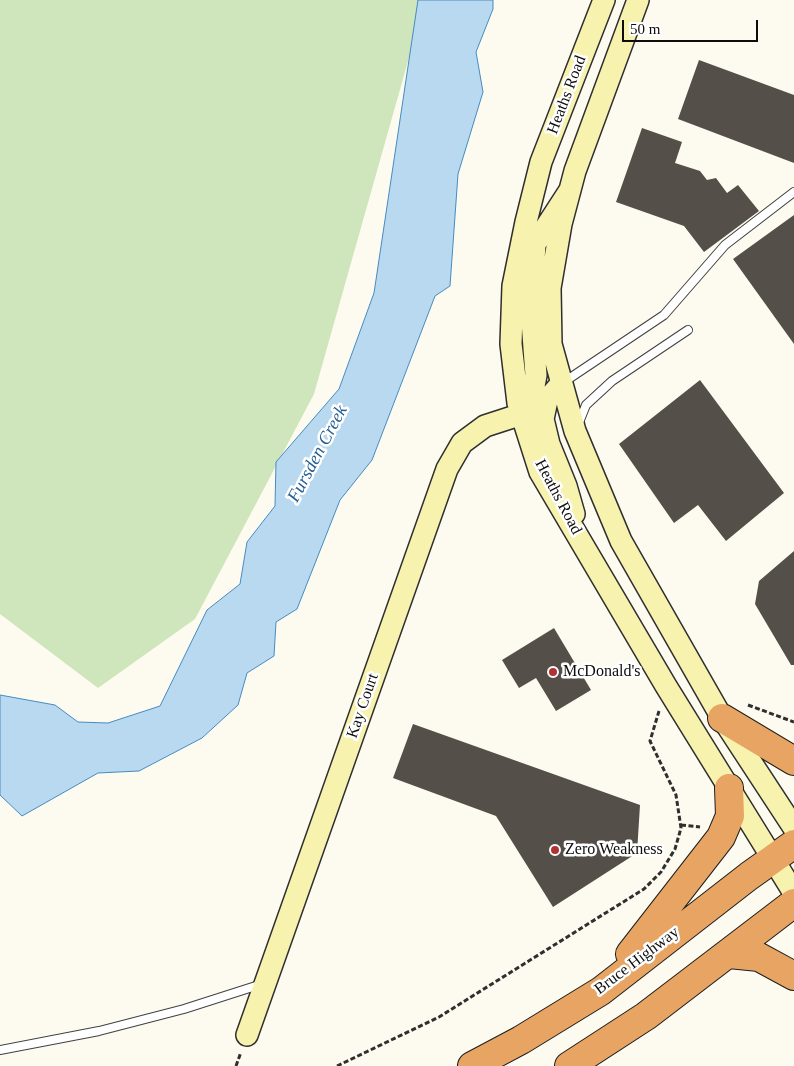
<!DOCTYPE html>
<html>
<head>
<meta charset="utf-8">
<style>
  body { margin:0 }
  #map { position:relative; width:794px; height:1066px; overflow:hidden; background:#fdfbef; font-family:"Times New Roman",serif }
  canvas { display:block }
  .scale { position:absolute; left:622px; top:20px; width:136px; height:22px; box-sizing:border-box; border:2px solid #0d0d0d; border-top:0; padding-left:6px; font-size:15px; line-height:18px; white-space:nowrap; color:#0d0d0d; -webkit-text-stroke:4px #fff; paint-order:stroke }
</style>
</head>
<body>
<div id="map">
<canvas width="794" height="1066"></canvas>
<div class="scale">50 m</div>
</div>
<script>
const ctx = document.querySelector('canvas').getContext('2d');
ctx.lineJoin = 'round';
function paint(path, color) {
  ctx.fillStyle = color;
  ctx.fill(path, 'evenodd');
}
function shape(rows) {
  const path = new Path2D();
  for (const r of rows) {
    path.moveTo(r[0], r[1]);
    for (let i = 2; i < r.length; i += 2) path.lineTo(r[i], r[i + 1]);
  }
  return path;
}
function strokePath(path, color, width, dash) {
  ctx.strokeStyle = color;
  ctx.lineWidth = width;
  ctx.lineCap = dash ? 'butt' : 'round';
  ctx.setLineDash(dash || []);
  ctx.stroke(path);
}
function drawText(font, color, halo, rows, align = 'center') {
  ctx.font = font + ' "Times New Roman",serif';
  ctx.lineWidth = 5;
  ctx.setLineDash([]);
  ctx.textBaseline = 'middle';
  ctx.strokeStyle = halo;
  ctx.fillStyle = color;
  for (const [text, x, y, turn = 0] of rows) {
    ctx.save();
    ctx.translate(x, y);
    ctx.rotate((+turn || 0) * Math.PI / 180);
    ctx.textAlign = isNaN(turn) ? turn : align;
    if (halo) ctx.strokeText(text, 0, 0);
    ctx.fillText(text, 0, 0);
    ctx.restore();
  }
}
const green = shape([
  [0,0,420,0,412,47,314,394,195,619,98,688,0,614]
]);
const water = shape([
  [418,0,493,0,493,9,476,52,483,92,458,174,450,286,435,296,372,460,340,500,297,609,276,622,274,656,247,673,238,705,202,738,139,771,98,773,22,816,0,795,0,695,55,705,78,722,108,723,160,706,207,610,240,584,247,542,275,506,276,462,339,389,374,293,418,0]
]);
const building = shape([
  [699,60,794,95,794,163,678,119],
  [642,128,682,142,675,163,700,171,707,180,716,178,727,193,738,185,759,211,704,252,684,226,616,202],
  [794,215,794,344,733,259],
  [700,380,784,493,726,541,698,505,674,523,619,444],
  [794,551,794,665,791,665,755,604,759,581],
  [554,628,591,690,556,711,536,678,519,688,502,660],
  [413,724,640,805,637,853,553,907,496,816,393,778]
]);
const path = shape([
  [748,705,794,722],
  [681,825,700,827],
  [236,1066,241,1052],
  [337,1066,439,1017,644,889,661,872,675,849,681,828,676,795,650,741,659,711]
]);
const lane = shape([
  [564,382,664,315,725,245,794,192],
  [578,425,586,405,612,381,688,330],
  [0,1050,99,1031,184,1009,262,984]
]);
const secondary = shape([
  [604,0,541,162,526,222,513,286,511,344,518,403,540,472,666,686,794,893],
  [638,0,575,171,561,224,550,288,551,344,575,431,621,541,722,718,794,828],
  [561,384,547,400,543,419,549,444,566,486,574,514],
  [247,1035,447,469,462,443,485,426,522,414,532,397,536,375,531,307,535,244,570,190]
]);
const highway = shape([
  [722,718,794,761],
  [630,954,721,837,730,816,729,788],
  [729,954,759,957,794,976],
  [472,1066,521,1040,601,991,749,876,794,844],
  [569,1066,646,1016,794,903]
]);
const markers = [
  [553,672,5,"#b03233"],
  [555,850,5,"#b03233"]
];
const streetNames = [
  ["Heaths Road",567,95,-69],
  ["Heaths Road",558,497,62],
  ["Kay Court",363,706,-71],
  ["Bruce Highway",637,961,-37]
];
const poiNames = [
  ["McDonald's",563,672],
  ["Zero Weakness",565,850]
];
const waterNames = [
  ["Fursden Creek",318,454,-62]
];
paint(green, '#cfe5bb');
paint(water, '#b8d9f0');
strokePath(water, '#458bc1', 1);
paint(building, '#554f4a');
strokePath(lane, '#404040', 10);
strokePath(secondary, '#2f2f2f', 24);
strokePath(highway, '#1e1e1e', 30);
strokePath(path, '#2f2f2f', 3, [5, 2.5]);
strokePath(lane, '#fff', 8);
strokePath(secondary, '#f8f2af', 21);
strokePath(highway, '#e7a463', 28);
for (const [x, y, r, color] of markers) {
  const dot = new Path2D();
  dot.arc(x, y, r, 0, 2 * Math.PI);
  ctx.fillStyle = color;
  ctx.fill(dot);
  strokePath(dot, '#fff', 2);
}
drawText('16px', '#0d0d0d', '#fff', streetNames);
drawText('16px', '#0d0d0d', '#fff', poiNames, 'left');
drawText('italic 18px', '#225e93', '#fff', waterNames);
</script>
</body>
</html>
